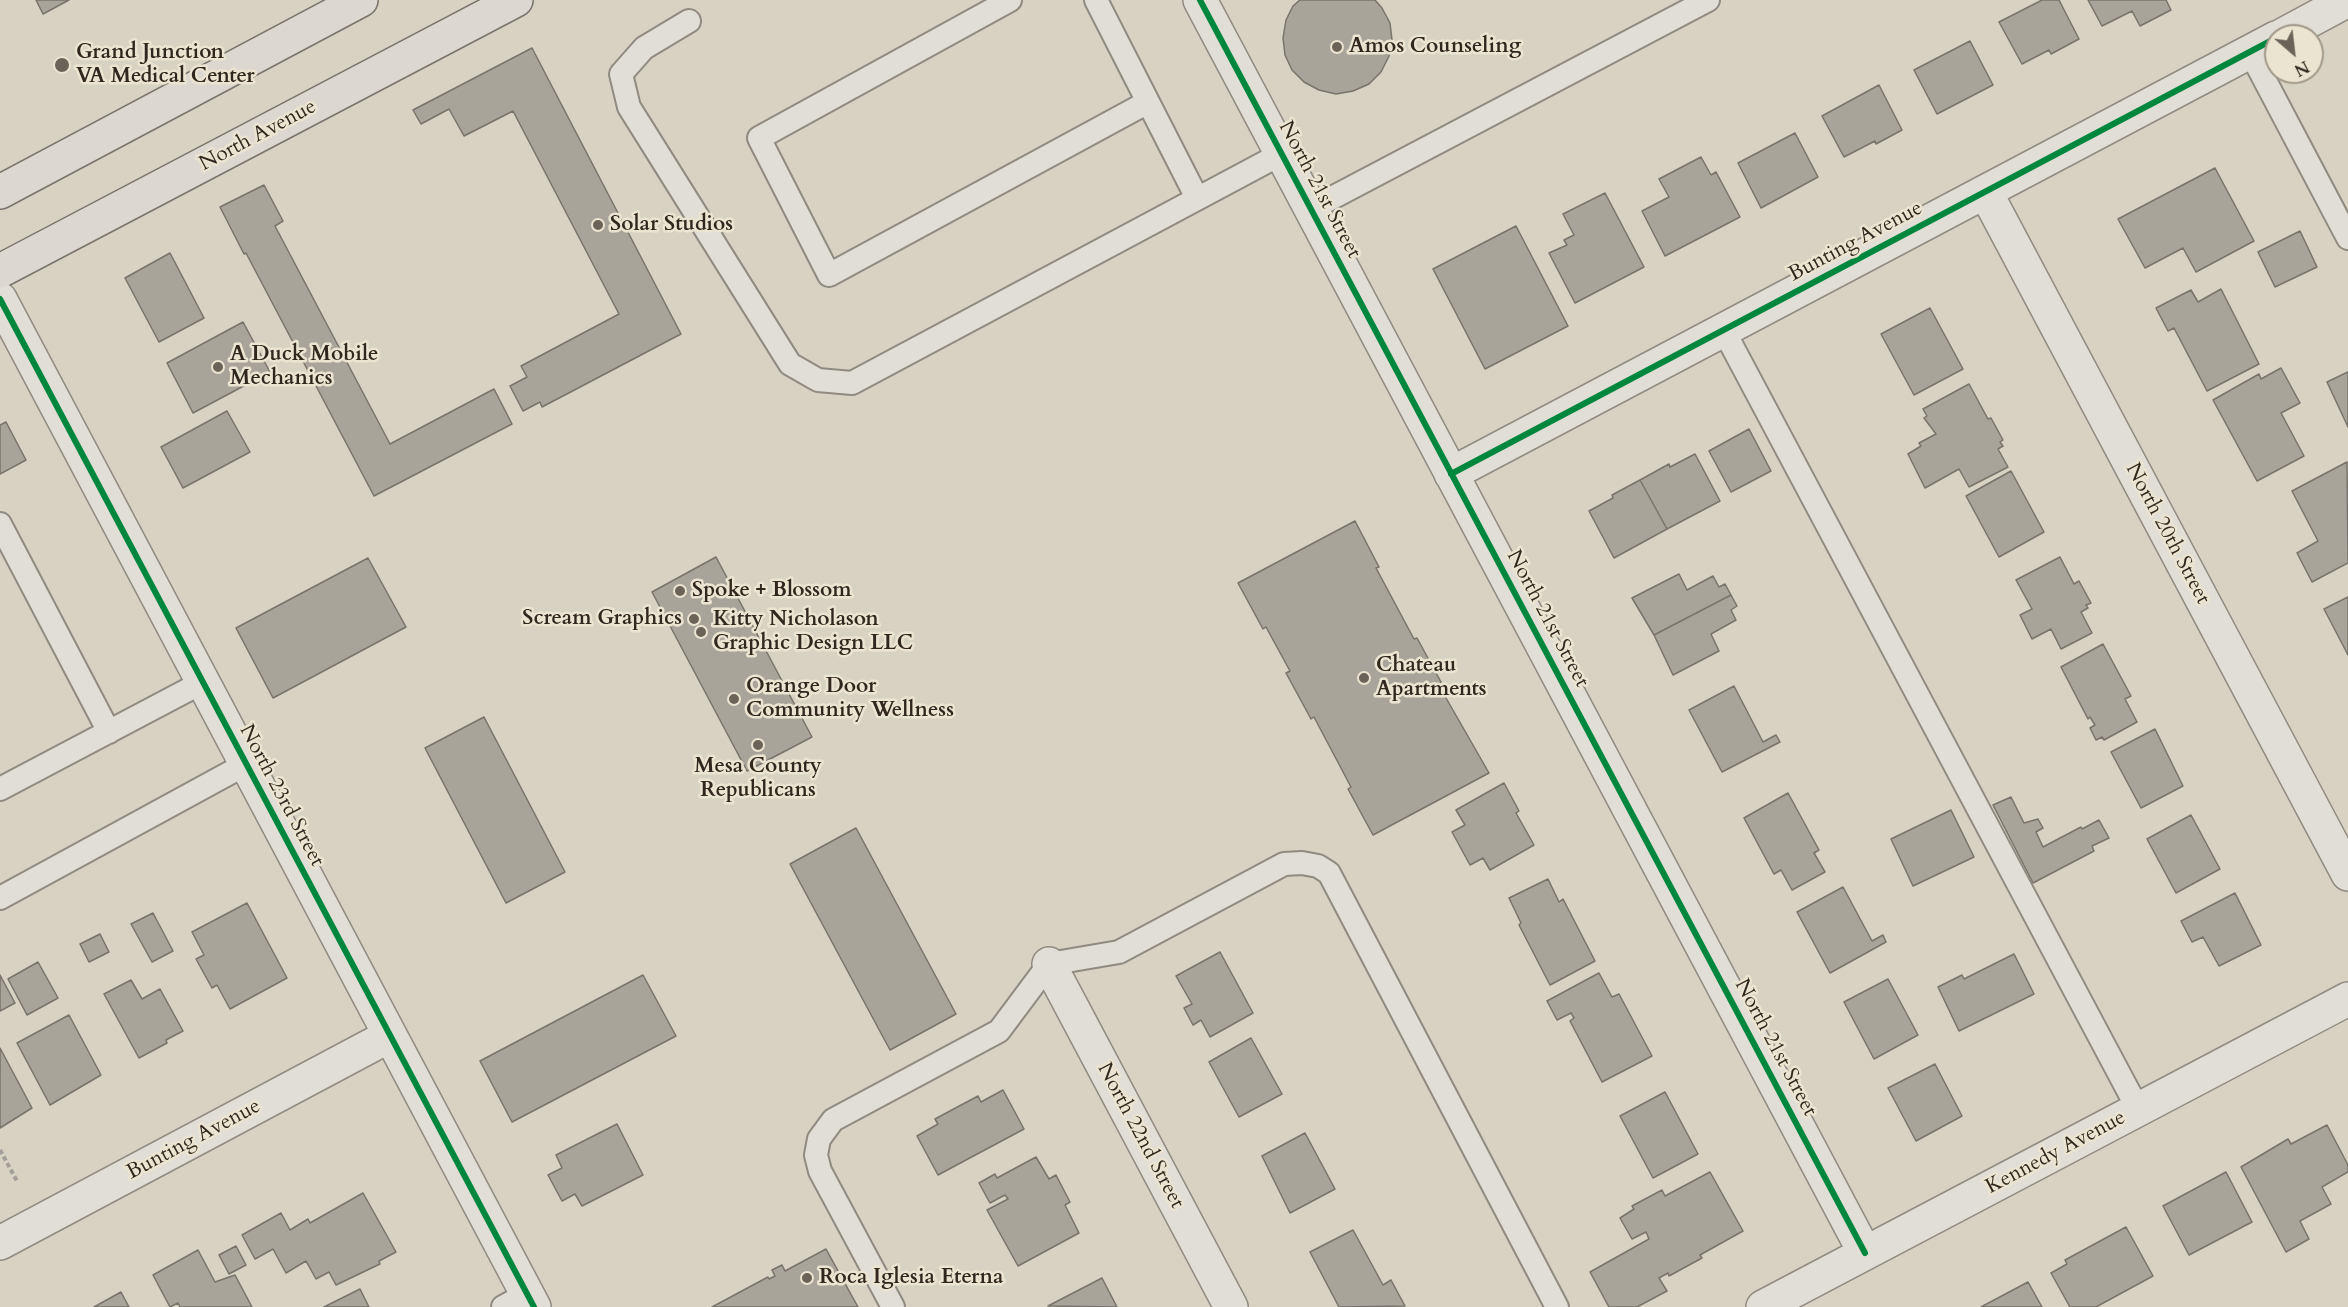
<!DOCTYPE html>
<html>
<head>
<meta charset="utf-8">
<style>
  body { margin:0 }
  #map { position:relative; width:2348px; height:1307px; overflow:hidden; background:#d7d2c1; font-family:Cardo,serif }
  canvas { display:block }
  .north { position:absolute; left:2264px; top:24px; width:60px; height:60px; box-sizing:border-box; background:#ebe4d1; border:2px solid #a19889; border-radius:50%; rotate:152deg; font-size:16px; font-weight:700; line-height:24px; text-align:center; color:#31271e }
  .north::after { content:''; display:block; margin:auto; width:21px; height:27px; background:#6b6357; clip-path:polygon(50% 0,100% 100%,50% 72%,0 100%) }
</style>
</head>
<body>
<div id="map">
<canvas width="2348" height="1307"></canvas>
<div class="north">N</div>
</div>
<script>
const ctx = document.querySelector('canvas').getContext('2d');
ctx.lineJoin = 'round';
function paint(path, color) {
  ctx.fillStyle = color;
  ctx.fill(path, 'evenodd');
}
function shape(rows) {
  const path = new Path2D();
  for (const r of rows) {
    path.moveTo(r[0], r[1]);
    for (let i = 2; i < r.length; i += 2) path.lineTo(r[i], r[i + 1]);
  }
  return path;
}
function strokePath(path, color, width, dash) {
  ctx.strokeStyle = color;
  ctx.lineWidth = width;
  ctx.lineCap = dash ? 'butt' : 'round';
  ctx.setLineDash(dash || []);
  ctx.stroke(path);
}
function drawText(font, color, halo, rows, align = 'center') {
  ctx.font = font + ' Cardo,serif';
  ctx.lineWidth = 5;
  ctx.setLineDash([]);
  ctx.textBaseline = 'middle';
  ctx.strokeStyle = halo;
  ctx.fillStyle = color;
  for (const [text, x, y, turn = 0] of rows) {
    ctx.save();
    ctx.translate(x, y);
    ctx.rotate((+turn || 0) * Math.PI / 180);
    ctx.textAlign = isNaN(turn) ? turn : align;
    if (halo) ctx.strokeText(text, 0, 0);
    ctx.fillText(text, 0, 0);
    ctx.restore();
  }
}
const building = shape([
  [36,0,69,0,43,14,36,0],
  [1300,0,1375,0,1382,8,1390,23,1392,40,1389,56,1381,72,1369,84,1353,91,1336,94,1319,90,1304,82,1292,70,1285,55,1283,38,1286,20,1293,6,1300,0],
  [2042,0,2059,0,2079,39,2051,54,2049,50,2022,64,1999,22,2042,0],
  [2088,0,2166,0,2171,10,2140,26,2132,11,2102,26,2088,0],
  [1970,41,1993,85,1937,114,1914,70,1970,41],
  [532,48,681,334,542,407,540,402,523,411,510,386,527,377,521,366,619,314,513,111,464,136,449,109,421,124,413,110,532,48],
  [1879,85,1902,130,1876,144,1875,141,1844,157,1822,116,1879,85],
  [1795,133,1818,177,1761,208,1738,163,1795,133],
  [1701,157,1711,175,1716,172,1740,217,1665,256,1642,211,1669,197,1659,179,1701,157],
  [2215,168,2254,241,2196,272,2183,248,2145,268,2118,219,2215,168],
  [264,185,283,221,275,226,390,444,494,389,512,424,374,496,246,253,244,254,220,207,264,185],
  [1605,193,1644,267,1575,303,1549,253,1567,245,1564,240,1574,235,1563,214,1605,193],
  [1516,226,1568,326,1485,369,1433,269,1516,226],
  [2300,231,2317,267,2275,287,2258,252,2300,231],
  [170,253,204,318,159,342,125,278,170,253],
  [2221,289,2259,364,2207,391,2174,328,2168,331,2156,308,2191,290,2198,302,2221,289],
  [1930,308,1963,369,1914,395,1881,334,1930,308],
  [243,322,270,372,193,413,167,363,243,322],
  [2281,368,2300,403,2281,413,2304,456,2257,481,2213,400,2259,374,2261,379,2281,368],
  [2348,372,2348,427,2327,382,2348,372],
  [1969,384,1988,419,1991,418,2003,440,2000,442,2003,446,1998,449,2008,467,1969,487,1959,469,1925,488,1908,454,1921,446,1919,443,1936,434,1924,418,1927,416,1923,409,1969,384],
  [227,411,250,452,183,488,161,447,227,411],
  [6,422,26,460,0,474,0,425,6,422],
  [1749,429,1771,471,1731,492,1709,451,1749,429],
  [1695,454,1720,501,1667,529,1640,480,1669,464,1670,467,1695,454],
  [2347,462,2348,563,2312,582,2297,553,2318,541,2292,491,2347,462],
  [2011,471,2044,532,1999,557,1966,496,2011,471],
  [1640,480,1667,529,1614,558,1589,511,1613,498,1612,495,1640,480],
  [1355,521,1379,567,1376,568,1414,639,1417,638,1441,682,1438,684,1489,773,1373,835,1348,789,1351,787,1314,717,1311,719,1286,673,1290,671,1266,627,1263,629,1238,583,1355,521],
  [716,557,812,737,747,771,652,592,716,557],
  [2060,557,2074,584,2079,581,2091,603,2086,605,2088,608,2081,612,2092,633,2061,649,2051,629,2032,639,2020,615,2032,609,2016,580,2060,557],
  [368,558,406,627,273,698,236,628,368,558],
  [1679,574,1687,590,1713,576,1719,587,1725,584,1731,595,1654,635,1632,598,1679,574],
  [1731,595,1737,606,1731,610,1736,620,1711,634,1719,651,1673,675,1654,635,1731,595],
  [2348,597,2348,655,2324,609,2348,597],
  [2103,644,2131,696,2125,699,2137,722,2104,740,2102,737,2096,740,2090,728,2095,725,2090,717,2088,719,2061,667,2103,644],
  [1734,686,1763,742,1776,735,1780,742,1722,772,1689,710,1734,686],
  [484,717,565,872,506,903,425,748,484,717],
  [2155,729,2183,786,2141,808,2111,752,2155,729],
  [1504,783,1519,811,1516,813,1534,845,1490,870,1483,858,1470,865,1452,832,1465,825,1456,810,1504,783],
  [1788,793,1819,850,1814,853,1825,872,1792,890,1781,870,1774,874,1744,818,1788,793],
  [2011,797,2024,823,2038,819,2043,828,2036,832,2043,847,2081,827,2082,829,2099,820,2109,838,2092,846,2094,851,2033,883,1993,805,2011,797],
  [1951,810,1974,857,1913,886,1891,839,1951,810],
  [2191,815,2220,869,2176,893,2147,839,2191,815],
  [856,828,956,1014,890,1050,790,864,856,828],
  [1548,879,1559,902,1563,899,1595,961,1550,985,1519,925,1521,923,1509,898,1548,879],
  [1843,887,1872,941,1883,935,1886,942,1830,973,1797,912,1843,887],
  [2235,893,2261,945,2219,966,2203,937,2192,942,2181,921,2235,893],
  [247,903,287,978,230,1009,217,985,212,988,196,959,204,955,192,932,247,903],
  [153,913,173,951,152,962,131,924,153,913],
  [100,934,109,952,89,962,80,944,100,934],
  [1220,952,1253,1013,1210,1037,1201,1020,1193,1025,1184,1008,1192,1004,1176,976,1220,952],
  [2014,954,2034,994,1959,1031,1938,987,1962,975,1964,979,2014,954],
  [38,962,58,998,27,1015,8,979,38,962],
  [1599,973,1612,997,1619,994,1652,1056,1602,1082,1570,1021,1574,1018,1571,1013,1557,1020,1547,1001,1599,973],
  [0,975,15,1003,0,1011,0,975],
  [643,975,676,1036,512,1122,480,1061,643,975],
  [1888,979,1918,1035,1874,1059,1844,1002,1888,979],
  [131,980,142,999,160,989,183,1031,166,1040,167,1043,139,1058,104,994,131,980],
  [69,1015,101,1075,50,1105,17,1043,69,1015],
  [1251,1038,1282,1094,1239,1117,1209,1062,1251,1038],
  [0,1048,32,1108,0,1128,0,1048],
  [1935,1064,1962,1116,1916,1141,1888,1088,1935,1064],
  [1003,1090,1024,1129,938,1175,917,1136,938,1124,935,1119,978,1096,981,1102,1003,1090],
  [1665,1092,1698,1154,1653,1178,1620,1116,1665,1092],
  [617,1124,643,1175,582,1206,575,1194,562,1201,548,1175,562,1168,556,1155,617,1124],
  [2327,1125,2348,1165,2348,1172,2322,1187,2331,1204,2300,1221,2309,1239,2286,1252,2241,1167,2288,1139,2291,1144,2327,1125],
  [1305,1133,1335,1189,1290,1213,1262,1156,1305,1133],
  [1036,1157,1049,1179,1056,1175,1070,1202,1065,1205,1079,1233,1018,1266,987,1210,1008,1199,1005,1195,990,1203,979,1183,995,1174,997,1178,1036,1157],
  [1710,1172,1743,1231,1700,1255,1702,1258,1669,1276,1668,1273,1659,1278,1667,1291,1637,1307,1609,1307,1590,1272,1649,1239,1646,1232,1632,1239,1620,1218,1634,1209,1632,1206,1662,1190,1665,1196,1710,1172],
  [2226,1172,2252,1222,2189,1255,2163,1206,2226,1172],
  [363,1193,396,1252,379,1261,380,1264,336,1285,329,1272,316,1279,306,1261,286,1273,273,1249,255,1259,242,1235,281,1213,290,1230,308,1219,310,1223,363,1193],
  [2126,1227,2153,1276,2096,1307,2070,1307,2051,1273,2067,1264,2065,1260,2126,1227],
  [1353,1230,1383,1285,1391,1280,1405,1306,1339,1307,1310,1252,1353,1230],
  [236,1246,246,1265,229,1274,219,1255,236,1246],
  [826,1249,858,1307,712,1307,768,1277,769,1279,775,1276,772,1270,782,1265,785,1271,826,1249],
  [198,1250,215,1282,235,1275,252,1307,180,1307,178,1303,170,1307,153,1275,198,1250],
  [1102,1278,1117,1307,1048,1306,1102,1278],
  [2028,1282,2042,1307,1981,1307,2028,1282],
  [360,1289,369,1307,324,1307,360,1289],
  [121,1292,129,1307,94,1307,121,1292]
]);
const path = shape([
  [0,1150,17,1181]
]);
const service = shape([
  [1010,0,759,138,829,275,1148,102,1096,0],
  [689,21,644,48,621,74,629,107,790,364,818,380,852,383,1281,154],
  [2250,52,2348,238],
  [1148,102,1197,198],
  [1311,209,1708,0],
  [1724,331,2138,1109],
  [0,524,109,732],
  [0,789,201,683],
  [0,898,246,764],
  [503,1307,527,1294],
  [893,1307,820,1171,816,1155,819,1139,833,1120,999,1031,1049,964,1119,952,1284,864,1302,863,1318,866,1329,873,1557,1307]
]);
const minor = shape([
  [1200,0,1865,1253],
  [2281,36,2348,0],
  [1986,193,2348,874],
  [1451,474,2276,38],
  [1049,964,1231,1307],
  [0,1243,389,1036],
  [1763,1307,2348,999]
]);
const tertiary = shape([
  [0,299,534,1307]
]);
const primary = shape([
  [0,192,361,0],
  [0,271,516,0]
]);
const cycleway = shape([
  [1200,0,1865,1253],
  [0,299,534,1307],
  [1451,474,2276,38]
]);
const markers = [
  [1337,47,6,"#6b6357"],
  [62,65,8,"#6b6357"],
  [598,225,6,"#6b6357"],
  [218,367,6,"#6b6357"],
  [680,591,6,"#6b6357"],
  [694,619,6,"#6b6357"],
  [701,632,6,"#6b6357"],
  [1364,678,6,"#6b6357"],
  [734,699,6,"#6b6357"],
  [758,745,6,"#6b6357"],
  [807,1278,6,"#6b6357"]
];
const poiNames = [
  ["Amos Counseling",1349,47],
  ["Grand Junction",76,53],
  ["VA Medical Center",76,77],
  ["Solar Studios",610,225],
  ["A Duck Mobile",230,355],
  ["Mechanics",230,379],
  ["Spoke + Blossom",692,591],
  ["Scream Graphics",682,619,"right"],
  ["Kitty Nicholason",713,620],
  ["Graphic Design LLC",713,644],
  ["Chateau",1376,666],
  ["Apartments",1376,690],
  ["Orange Door",746,687],
  ["Community Wellness",746,711],
  ["Mesa County",758,767,"center"],
  ["Republicans",758,791,"center"],
  ["Roca Iglesia Eterna",819,1278]
];
const streetNames = [
  ["North Avenue",258,136,-28],
  ["North 21st Street",1319,190,62],
  ["Bunting Avenue",1856,242,-28],
  ["North 20th Street",2167,534,62],
  ["North 21st Street",1547,619,62],
  ["North 23rd Street",281,796,62],
  ["North 21st Street",1775,1048,62],
  ["North 22nd Street",1140,1136,62],
  ["Bunting Avenue",194,1140,-28],
  ["Kennedy Avenue",2056,1153,-28]
];
paint(building, '#a8a499');
strokePath(building, '#78746b', 1.5);
strokePath(service, '#908b81', 26);
strokePath(minor, '#908b81', 36);
strokePath(tertiary, '#908b81', 36);
strokePath(primary, '#78746b', 36);
strokePath(path, '#a29f98', 4, [4.5, 3]);
strokePath(service, '#e1ded5', 22);
strokePath(minor, '#e1ded5', 33);
strokePath(tertiary, '#e1ded5', 33);
strokePath(primary, '#dcd8cf', 33);
strokePath(cycleway, '#00873e', 6);
for (const [x, y, r, color] of markers) {
  const dot = new Path2D();
  dot.arc(x, y, r, 0, 2 * Math.PI);
  ctx.fillStyle = color;
  ctx.fill(dot);
  strokePath(dot, '#ebe4d1', 2);
}
drawText('bold 21px', '#31271e', '#ebe4d1', poiNames, 'left');
drawText('21px', '#31271e', '#ebe4d1', streetNames);
</script>
</body>
</html>
